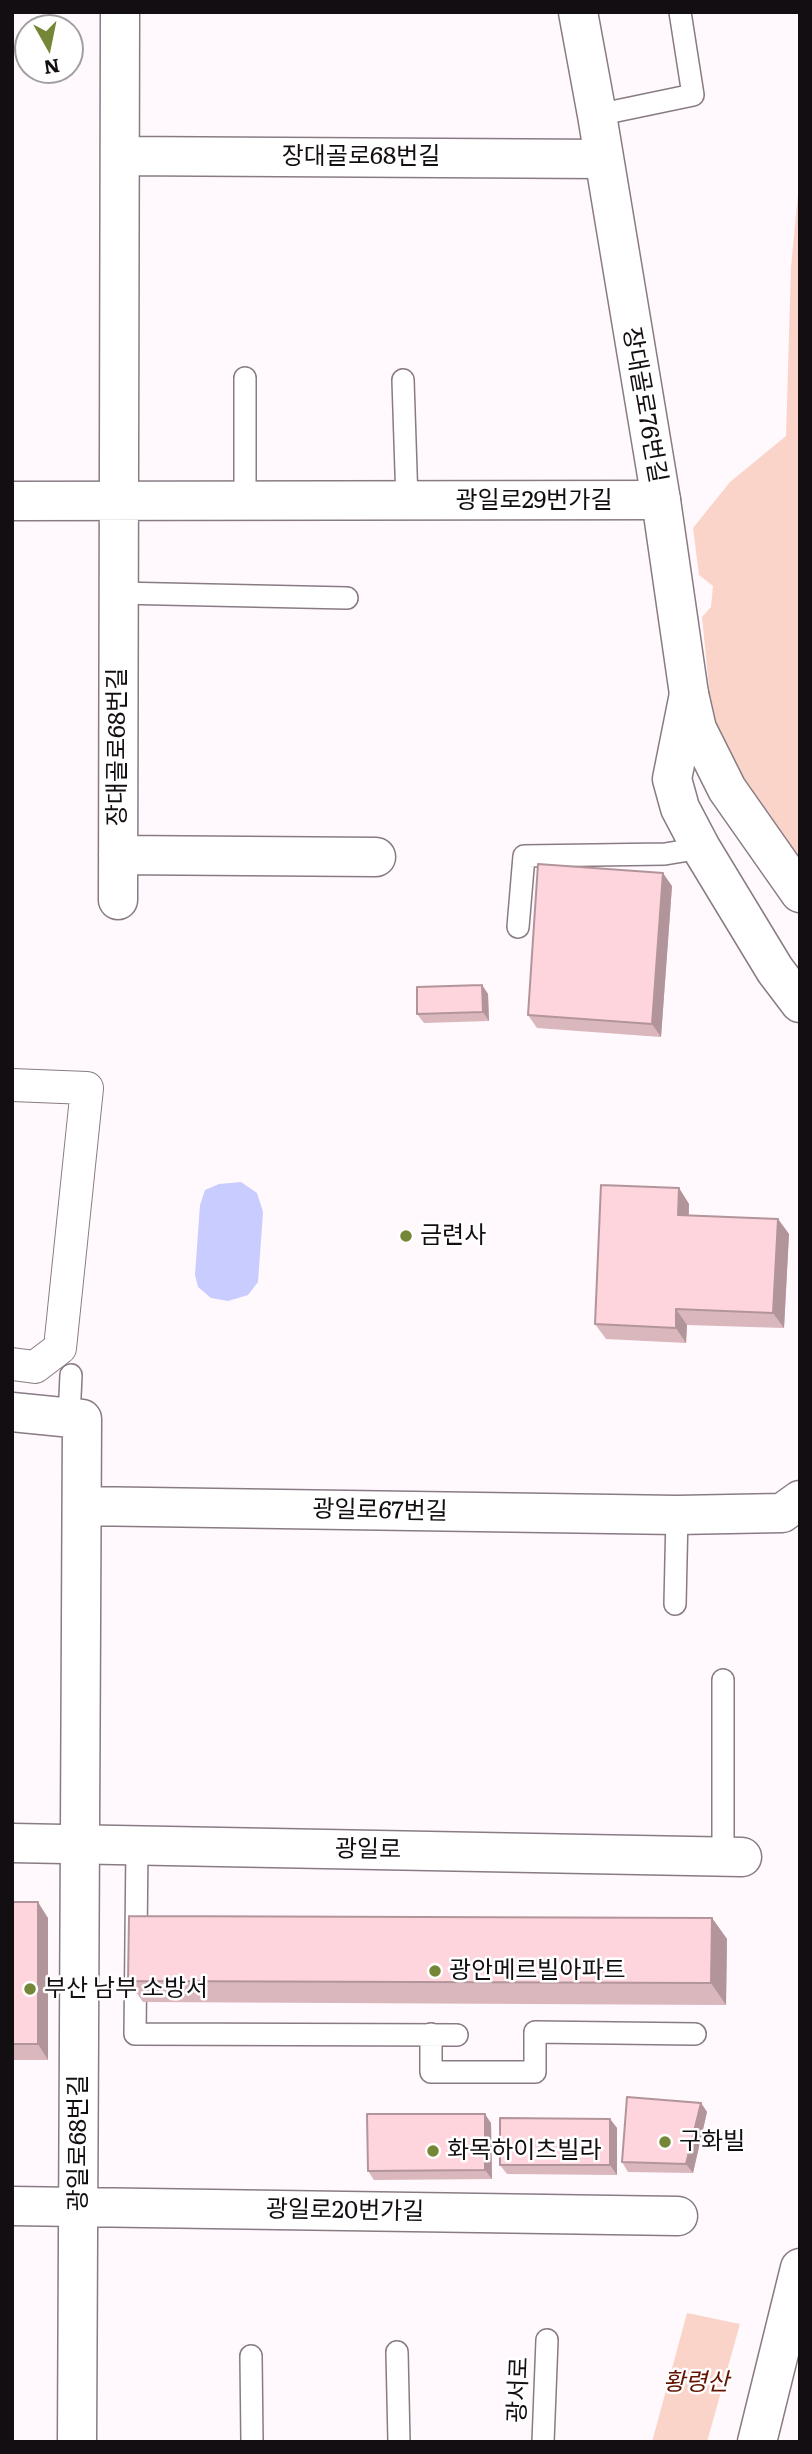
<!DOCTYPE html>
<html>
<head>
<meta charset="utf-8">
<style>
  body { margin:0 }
  #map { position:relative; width:812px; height:2454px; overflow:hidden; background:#fff8fd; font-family:Literata,serif }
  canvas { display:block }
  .frame { position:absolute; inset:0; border:14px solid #130e11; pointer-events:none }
  .north { position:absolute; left:14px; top:14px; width:70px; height:70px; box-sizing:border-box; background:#fff; border:2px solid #a19fa0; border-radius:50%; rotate:171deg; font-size:19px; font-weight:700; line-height:28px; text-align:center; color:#130e11 }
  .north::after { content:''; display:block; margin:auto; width:24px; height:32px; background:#758737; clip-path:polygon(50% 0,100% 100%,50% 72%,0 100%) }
</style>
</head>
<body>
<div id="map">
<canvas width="812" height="2454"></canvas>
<div class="frame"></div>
<div class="north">N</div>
</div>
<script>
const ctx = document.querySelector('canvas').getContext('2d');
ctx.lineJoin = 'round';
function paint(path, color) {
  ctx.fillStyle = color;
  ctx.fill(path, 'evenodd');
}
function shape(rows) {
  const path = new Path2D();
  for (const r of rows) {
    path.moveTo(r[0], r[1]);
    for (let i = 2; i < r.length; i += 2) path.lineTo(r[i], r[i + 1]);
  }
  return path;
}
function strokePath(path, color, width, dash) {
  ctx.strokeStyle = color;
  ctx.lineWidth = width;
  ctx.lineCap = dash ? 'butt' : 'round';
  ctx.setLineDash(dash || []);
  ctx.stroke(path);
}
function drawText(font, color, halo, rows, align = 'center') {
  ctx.font = font + ' Literata,"Noto Sans KR",serif';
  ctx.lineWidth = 5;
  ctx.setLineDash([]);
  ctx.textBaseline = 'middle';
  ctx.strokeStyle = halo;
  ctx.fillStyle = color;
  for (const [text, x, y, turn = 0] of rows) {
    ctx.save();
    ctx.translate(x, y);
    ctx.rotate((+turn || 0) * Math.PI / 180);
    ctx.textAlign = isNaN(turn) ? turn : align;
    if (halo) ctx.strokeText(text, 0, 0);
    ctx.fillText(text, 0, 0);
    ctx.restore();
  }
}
const green = shape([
  [800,173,800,868,754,803,712,718,702,617,711,607,713,586,699,575,693,528,730,482,786,436,791,267],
  [687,2313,740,2324,707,2442,652,2442]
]);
const water = shape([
  [241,1182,257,1193,263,1212,258,1282,248,1295,228,1301,211,1298,198,1287,195,1275,200,1205,205,1190,219,1184]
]);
const service = shape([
  [597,115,693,95,680,12],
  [403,380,407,502],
  [245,501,245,378],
  [118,593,347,598],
  [518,927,524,856,665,854,701,848],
  [69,1418,71,1375],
  [675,1604,677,1515],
  [723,1680,723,1856],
  [137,1846,135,2034,457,2035],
  [431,2034,431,2072,535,2072,535,2032,695,2034],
  [397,2352,399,2442],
  [251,2356,252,2442],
  [543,2442,547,2340]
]);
const pedestrian = shape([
  [12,1085,87,1088,60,1348,35,1367,12,1364]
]);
const minor = shape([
  [120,156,603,159],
  [12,501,661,500],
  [689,694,672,779,680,808,701,848,775,970,800,1003],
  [118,855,376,857],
  [118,900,120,12],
  [12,1412,82,1419,77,2442],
  [82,1506,677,1515,782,1513,800,1500],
  [12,2206,678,2216]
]);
const tertiary = shape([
  [578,12,597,115,661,500,689,694,697,729,727,789,800,893],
  [12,1843,742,1857]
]);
const trunk = shape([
  [757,2442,800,2268]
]);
const wall = shape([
  [672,886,661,1037,537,1028,528,1015],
  [482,985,488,994,489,1021,424,1023,417,1014],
  [679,1188,689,1204,689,1215,778,1219,789,1234,784,1328,687,1325,686,1343,606,1339,595,1324],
  [12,1902,48,1918,48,2060,12,2060],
  [712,1918,727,1939,726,2005,143,2002,128,1981],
  [701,2103,707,2112,693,2173,628,2172,622,2162],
  [610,2119,617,2128,617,2175,507,2174,500,2165],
  [491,2123,492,2179,374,2180,368,2171]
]);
const shadedWall = shape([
  [663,873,672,886,661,1037,652,1024],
  [482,985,488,994,489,1021,483,1012],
  [679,1188,689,1204,688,1231,678,1215],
  [778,1219,789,1234,784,1328,773,1313],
  [676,1309,687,1325,686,1343,676,1328],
  [38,1902,48,1918,48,2060,38,2044],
  [712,1918,727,1939,726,2005,711,1983],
  [701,2103,707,2112,693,2173,686,2164],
  [485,2114,491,2123,492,2179,485,2170],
  [610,2119,617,2128,617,2175,610,2165]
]);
const building = shape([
  [538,864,663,873,652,1024,528,1015,538,864],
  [482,985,483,1012,417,1014,417,987,482,985],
  [601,1185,679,1188,678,1215,778,1219,773,1313,676,1309,676,1328,595,1324,601,1185],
  [12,1902,38,1902,38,2044,12,2044,12,1902],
  [129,1916,712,1918,711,1983,128,1981,129,1916],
  [627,2097,701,2103,686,2164,622,2162,627,2097],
  [367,2114,485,2114,485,2170,368,2171,367,2114],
  [500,2118,610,2119,610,2165,500,2165,500,2118]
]);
const markers = [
  [406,1236,7,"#758737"],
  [435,1971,7,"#758737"],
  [30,1989,7,"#758737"],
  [665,2142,7,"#758737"],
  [433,2151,7,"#758737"]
];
const streetNames = [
  ["장대골로68번길",361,157],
  ["장대골로76번길",644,405,80],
  ["광일로29번가길",534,501],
  ["장대골로68번길",118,747,-90],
  ["광일로67번길",380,1511,1],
  ["광일로",368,1850,1],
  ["광일로68번길",79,2143,-90],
  ["광일로20번가길",345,2211,1],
  ["광서로",519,2390,-88]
];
const poiNames = [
  ["금련사",420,1236],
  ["광안메르빌아파트",449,1971],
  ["부산 남부 소방서",44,1989],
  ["구화빌",679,2142],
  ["화목하이츠빌라",447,2151]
];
const parkNames = [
  ["황령산",696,2383]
];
paint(green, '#fbd4c9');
paint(water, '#c9ccff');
strokePath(service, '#897b84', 24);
strokePath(pedestrian, '#897b84', 34);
strokePath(minor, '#897b84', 41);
strokePath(tertiary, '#897b84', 41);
strokePath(trunk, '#897b84', 41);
strokePath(service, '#fff', 21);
strokePath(pedestrian, '#fff', 32);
strokePath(minor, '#fff', 38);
strokePath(tertiary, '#fff', 38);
strokePath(trunk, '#fff', 38);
paint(wall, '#dab7bd');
paint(shadedWall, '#b2959a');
paint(building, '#fed5dc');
strokePath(building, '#b2959a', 2);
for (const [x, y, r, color] of markers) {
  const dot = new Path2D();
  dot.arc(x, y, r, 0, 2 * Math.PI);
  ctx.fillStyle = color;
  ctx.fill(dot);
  strokePath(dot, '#fff', 2.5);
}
drawText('24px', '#130e11', '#fff', streetNames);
drawText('24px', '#130e11', '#fff', poiNames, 'left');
drawText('italic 24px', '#631300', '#fff', parkNames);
</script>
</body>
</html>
